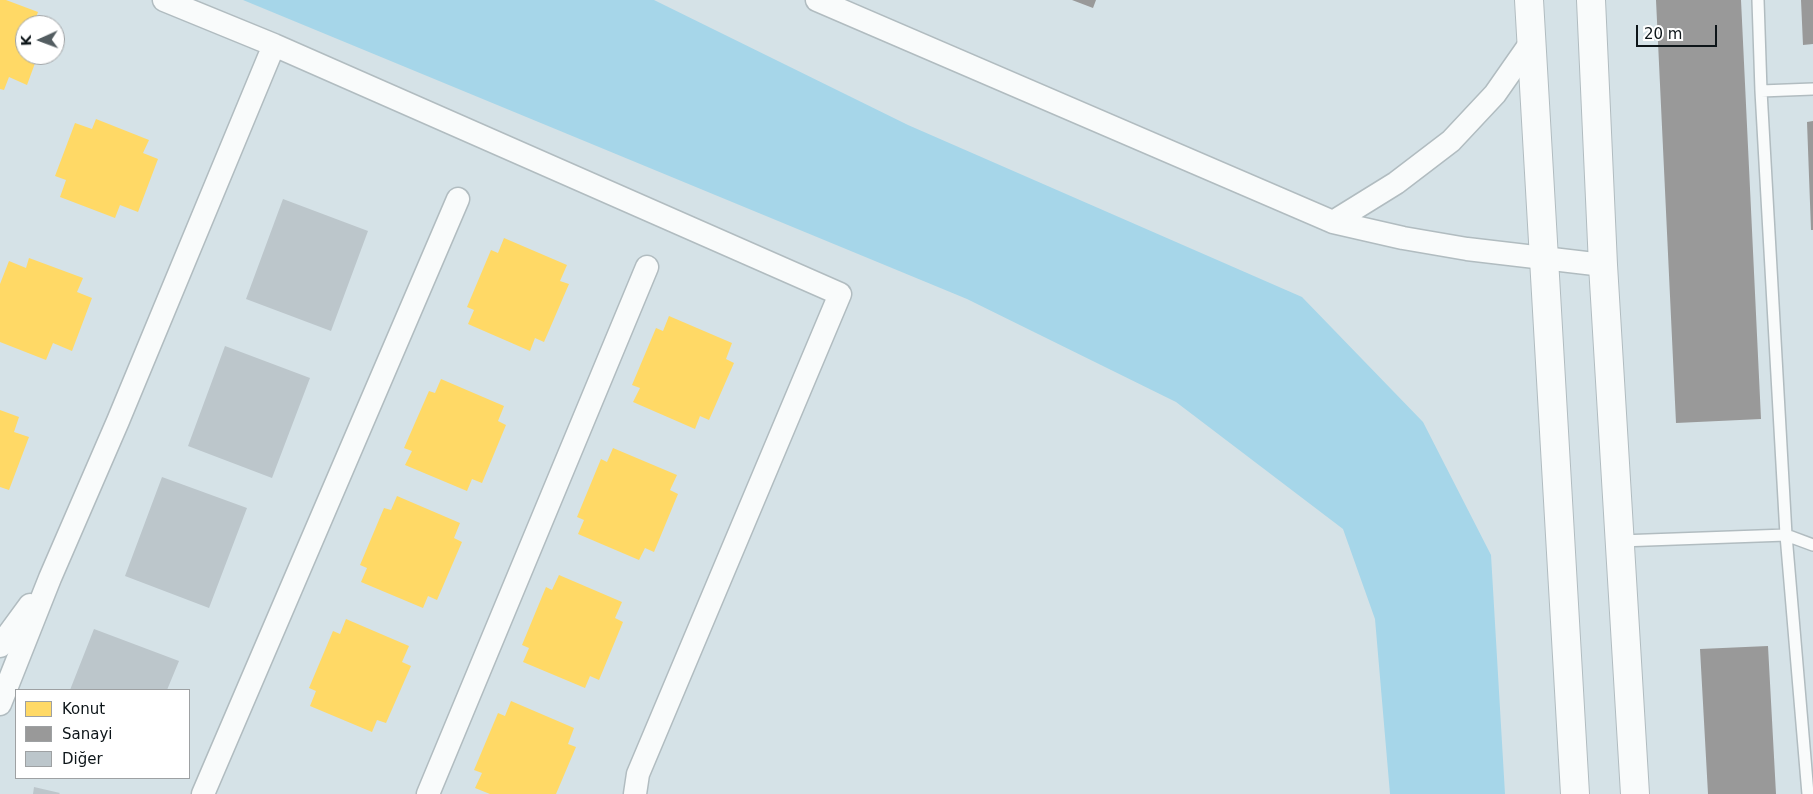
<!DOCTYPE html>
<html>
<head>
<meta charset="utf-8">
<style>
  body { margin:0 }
  #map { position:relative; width:1813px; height:794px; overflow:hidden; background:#d5e2e7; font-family:"DejaVu Sans",sans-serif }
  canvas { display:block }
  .legend { position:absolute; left:15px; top:689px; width:175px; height:90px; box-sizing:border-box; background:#fff; border:1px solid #9ea1a3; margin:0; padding:6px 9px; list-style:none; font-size:15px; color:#0d1519 }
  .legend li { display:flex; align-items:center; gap:10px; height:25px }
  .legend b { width:25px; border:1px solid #9ea1a3 }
  .north { position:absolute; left:15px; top:15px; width:50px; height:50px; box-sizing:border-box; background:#fff; border:1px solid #9ea1a3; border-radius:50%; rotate:268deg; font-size:14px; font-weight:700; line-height:20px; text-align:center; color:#0d1519 }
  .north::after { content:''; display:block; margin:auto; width:18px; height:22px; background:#535d61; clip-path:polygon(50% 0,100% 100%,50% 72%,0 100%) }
  .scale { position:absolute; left:1636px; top:25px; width:81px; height:22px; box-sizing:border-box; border:2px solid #0d1519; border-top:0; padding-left:6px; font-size:15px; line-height:18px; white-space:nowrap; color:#0d1519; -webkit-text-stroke:4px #fff; paint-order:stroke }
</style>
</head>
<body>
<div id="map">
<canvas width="1813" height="794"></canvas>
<ul class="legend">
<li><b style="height:14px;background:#ffd966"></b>Konut</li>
<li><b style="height:14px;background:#999"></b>Sanayi</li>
<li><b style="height:14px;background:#bcc6cb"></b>Diğer</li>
</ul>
<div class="north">K</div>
<div class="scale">20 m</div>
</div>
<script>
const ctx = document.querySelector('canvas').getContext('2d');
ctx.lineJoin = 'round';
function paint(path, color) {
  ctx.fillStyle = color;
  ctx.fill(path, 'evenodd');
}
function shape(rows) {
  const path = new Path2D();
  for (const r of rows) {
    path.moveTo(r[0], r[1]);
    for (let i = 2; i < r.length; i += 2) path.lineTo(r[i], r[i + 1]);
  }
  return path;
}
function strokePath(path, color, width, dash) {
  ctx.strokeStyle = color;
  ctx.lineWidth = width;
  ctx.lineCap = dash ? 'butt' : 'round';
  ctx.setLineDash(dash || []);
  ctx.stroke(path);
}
const green = shape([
  [243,0,654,0,908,125,1302,297,1423,422,1491,555,1505,794,1390,794,1375,619,1343,529,1176,402,967,299]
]);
const homes = shape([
  [0,0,6,0,38,12,33,25,25,25,25,55,38,55,27,85,9,77,4,90,0,89],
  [96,119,149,140,143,153,158,159,138,212,120,205,115,218,60,197,66,180,55,176,75,123,92,129],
  [504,238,567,265,560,281,569,284,544,342,535,338,530,351,468,324,474,310,467,307,491,250,498,253],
  [29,258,83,278,77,292,92,298,72,351,53,343,46,360,0,342,0,284,9,261,26,268],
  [669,316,732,343,726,359,734,363,709,420,700,416,695,429,633,402,640,388,632,385,656,328,663,331],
  [441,379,504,406,498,421,506,425,482,483,472,479,467,491,405,465,412,451,404,448,429,391,435,393],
  [0,410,19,417,14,432,29,437,9,490,0,487],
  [613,448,677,475,670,490,678,494,654,552,645,548,639,560,578,534,584,520,577,517,601,459,607,462],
  [397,496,460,523,454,538,462,542,437,600,428,596,423,608,361,582,367,568,360,565,384,508,391,510],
  [559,575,622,602,615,618,623,622,599,680,590,676,585,688,523,662,529,648,522,645,546,587,552,590],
  [346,619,409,646,402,662,411,666,386,723,377,720,372,732,310,706,316,691,309,688,333,631,340,634],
  [511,701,574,728,568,744,576,747,556,794,490,794,475,788,482,773,474,770,498,713,505,716]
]);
const industry = shape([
  [1072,0,1096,0,1093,8],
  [1656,0,1741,0,1761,419,1676,423],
  [1801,0,1813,0,1813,44,1803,45],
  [1813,121,1813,230,1811,230,1807,122],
  [1768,646,1776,794,1708,794,1700,649]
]);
const building = shape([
  [283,199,368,231,331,331,246,299],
  [225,346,310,378,272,478,188,446],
  [162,477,247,508,209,608,125,576],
  [94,629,179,661,167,690,70,690],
  [34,787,60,793,59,794,33,794]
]);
const lane = shape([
  [1758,0,1761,91,1786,535,1808,794],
  [1761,91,1813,89],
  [1620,541,1786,535,1813,545]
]);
const street = shape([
  [164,0,274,45,840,294,638,774,635,794],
  [817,0,1333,222,1403,238,1467,249,1603,265],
  [1333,222,1396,183,1451,141,1495,94,1532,41],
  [0,646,30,605],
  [0,704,50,578,118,421,274,45],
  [203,794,458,199],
  [428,794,647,267]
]);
const secondary = shape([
  [1529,0,1575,794],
  [1591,0,1603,265,1635,794]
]);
paint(green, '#a6d6e9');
paint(homes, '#ffd966');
paint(industry, '#999');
paint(building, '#bcc6cb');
strokePath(lane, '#b1bcc0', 14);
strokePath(street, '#b1bcc0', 25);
strokePath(secondary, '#b1bcc0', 30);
strokePath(lane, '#f9fbfb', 11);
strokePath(street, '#f9fbfb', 22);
strokePath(secondary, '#f9fbfb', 28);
</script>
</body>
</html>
